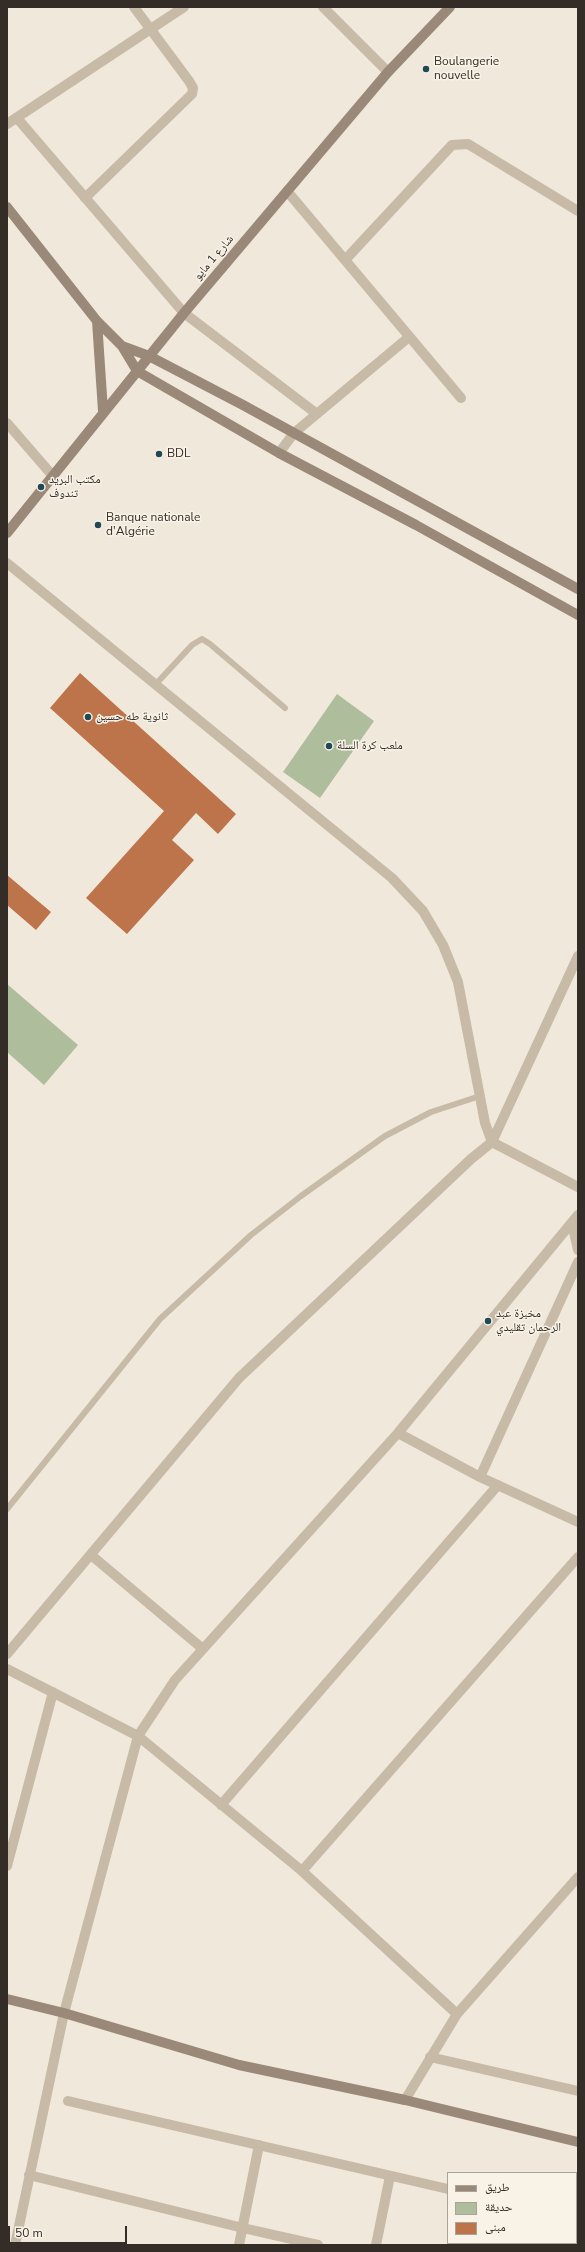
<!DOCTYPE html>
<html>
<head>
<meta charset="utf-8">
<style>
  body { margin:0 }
  #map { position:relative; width:585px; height:2252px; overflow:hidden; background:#f0e8db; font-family:"Nunito Sans","Noto Naskh Arabic",sans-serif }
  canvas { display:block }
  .frame { position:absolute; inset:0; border:8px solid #342d27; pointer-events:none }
  .legend { position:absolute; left:447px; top:2172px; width:130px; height:72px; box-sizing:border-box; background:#f8f2e7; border:1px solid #aaa39a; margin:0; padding:5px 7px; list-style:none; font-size:12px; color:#342d27 }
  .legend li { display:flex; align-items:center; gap:8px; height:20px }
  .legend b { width:20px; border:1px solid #aaa39a }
  .scale { position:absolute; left:8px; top:2226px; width:119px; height:18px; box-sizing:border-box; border:2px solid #342d27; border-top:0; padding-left:5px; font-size:12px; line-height:14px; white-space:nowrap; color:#342d27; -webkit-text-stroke:3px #f8f2e7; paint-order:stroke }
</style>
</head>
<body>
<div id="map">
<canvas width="585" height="2252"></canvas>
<div class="frame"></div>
<ul class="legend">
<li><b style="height:5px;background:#9a8979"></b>طريق</li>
<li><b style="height:11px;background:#aebe9c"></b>حديقة</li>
<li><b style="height:11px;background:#be744a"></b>مبنى</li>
</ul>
<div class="scale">50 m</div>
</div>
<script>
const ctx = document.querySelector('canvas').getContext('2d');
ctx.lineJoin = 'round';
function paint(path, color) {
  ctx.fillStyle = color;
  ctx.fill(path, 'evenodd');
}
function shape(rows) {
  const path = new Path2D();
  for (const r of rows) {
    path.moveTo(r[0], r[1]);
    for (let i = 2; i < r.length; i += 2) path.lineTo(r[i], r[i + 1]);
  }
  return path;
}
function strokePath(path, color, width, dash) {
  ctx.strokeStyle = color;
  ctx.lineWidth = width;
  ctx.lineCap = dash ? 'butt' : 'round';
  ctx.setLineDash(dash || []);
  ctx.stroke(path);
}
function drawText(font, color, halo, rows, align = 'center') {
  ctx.font = font + ' "Nunito Sans","Noto Naskh Arabic",sans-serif';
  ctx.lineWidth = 3;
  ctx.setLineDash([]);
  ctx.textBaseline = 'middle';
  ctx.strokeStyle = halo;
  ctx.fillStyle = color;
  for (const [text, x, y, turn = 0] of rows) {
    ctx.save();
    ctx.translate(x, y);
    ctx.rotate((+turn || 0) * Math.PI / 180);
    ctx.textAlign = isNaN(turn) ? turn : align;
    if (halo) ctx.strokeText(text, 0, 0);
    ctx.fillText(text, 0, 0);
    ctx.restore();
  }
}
const green = shape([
  [337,694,374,721,320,798,283,772],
  [7,984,78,1045,44,1085,7,1052]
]);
const building = shape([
  [80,673,236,814,218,834,196,813,172,840,194,860,127,934,86,898,164,811,50,708],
  [7,875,51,912,36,930,7,905]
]);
const lane = shape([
  [156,684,192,645,202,639,210,644,285,708],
  [7,1509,160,1319,251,1235,301,1196,385,1136,431,1112,480,1096]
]);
const street = shape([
  [323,7,388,72],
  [17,118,184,313,317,414],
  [7,124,184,7],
  [287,191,461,398],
  [85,198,192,94,193,88,189,81,134,7],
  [345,260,452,145,468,144,578,211],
  [7,423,52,475],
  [279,453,294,433,409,337],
  [7,563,392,878,423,911,443,945,458,982,485,1123,492,1142,471,1159,239,1378,7,1654],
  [578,956,492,1142,578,1187],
  [572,1223,578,1250],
  [398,1433,480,1477,578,1522],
  [480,1477,578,1262],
  [91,1555,203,1649],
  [7,1669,138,1736,302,1871,457,2014],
  [221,1805,498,1485],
  [7,1866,53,1692],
  [302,1871,578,1557],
  [430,2057,578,2091],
  [405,2100,457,2014,578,1877],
  [68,2101,448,2189],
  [29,2175,243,2228,318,2245],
  [576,2219,578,2219],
  [15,2245,64,2013,138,1736,175,1680,398,1433,578,1215],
  [239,2245,259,2145],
  [376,2245,390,2176],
  [529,2245,529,2243]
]);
const secondary = shape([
  [7,207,97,321,122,346,137,371,279,453,416,525,578,615],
  [97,321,103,411],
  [122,346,149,356,243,405,578,589],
  [7,533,184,313,388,72,450,7],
  [7,1999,64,2013,239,2065,405,2100,578,2142]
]);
const markers = [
  [426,69,4,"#204953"],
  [159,454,4,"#204953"],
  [41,487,4,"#204953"],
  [98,525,4,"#204953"],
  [88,717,4,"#204953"],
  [329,746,4,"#204953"],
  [488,1321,4,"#204953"]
];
const poiNames = [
  ["Boulangerie",434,62],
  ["nouvelle",434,76],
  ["BDL",167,454],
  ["مكتب البريد",49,480],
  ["تندوف",49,494],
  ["Banque nationale",106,518],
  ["d'Algérie",106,532],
  ["ثانوية طه حسين",96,717],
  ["ملعب كرة السلة",337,746],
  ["مخبزة عبد",496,1314],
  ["الرحمان تقليدي",496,1328]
];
const streetNames = [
  ["شارع 1 مايو",214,258,-50]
];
paint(green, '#aebe9c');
paint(building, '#be744a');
strokePath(lane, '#c7baa7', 6);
strokePath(street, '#c7baa7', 10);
strokePath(secondary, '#9a8979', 10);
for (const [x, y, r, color] of markers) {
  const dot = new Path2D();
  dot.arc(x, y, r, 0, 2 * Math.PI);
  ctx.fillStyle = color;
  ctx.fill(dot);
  strokePath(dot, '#f8f2e7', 1.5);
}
drawText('12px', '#342d27', '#f8f2e7', poiNames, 'left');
drawText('12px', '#342d27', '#f8f2e7', streetNames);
</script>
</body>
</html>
